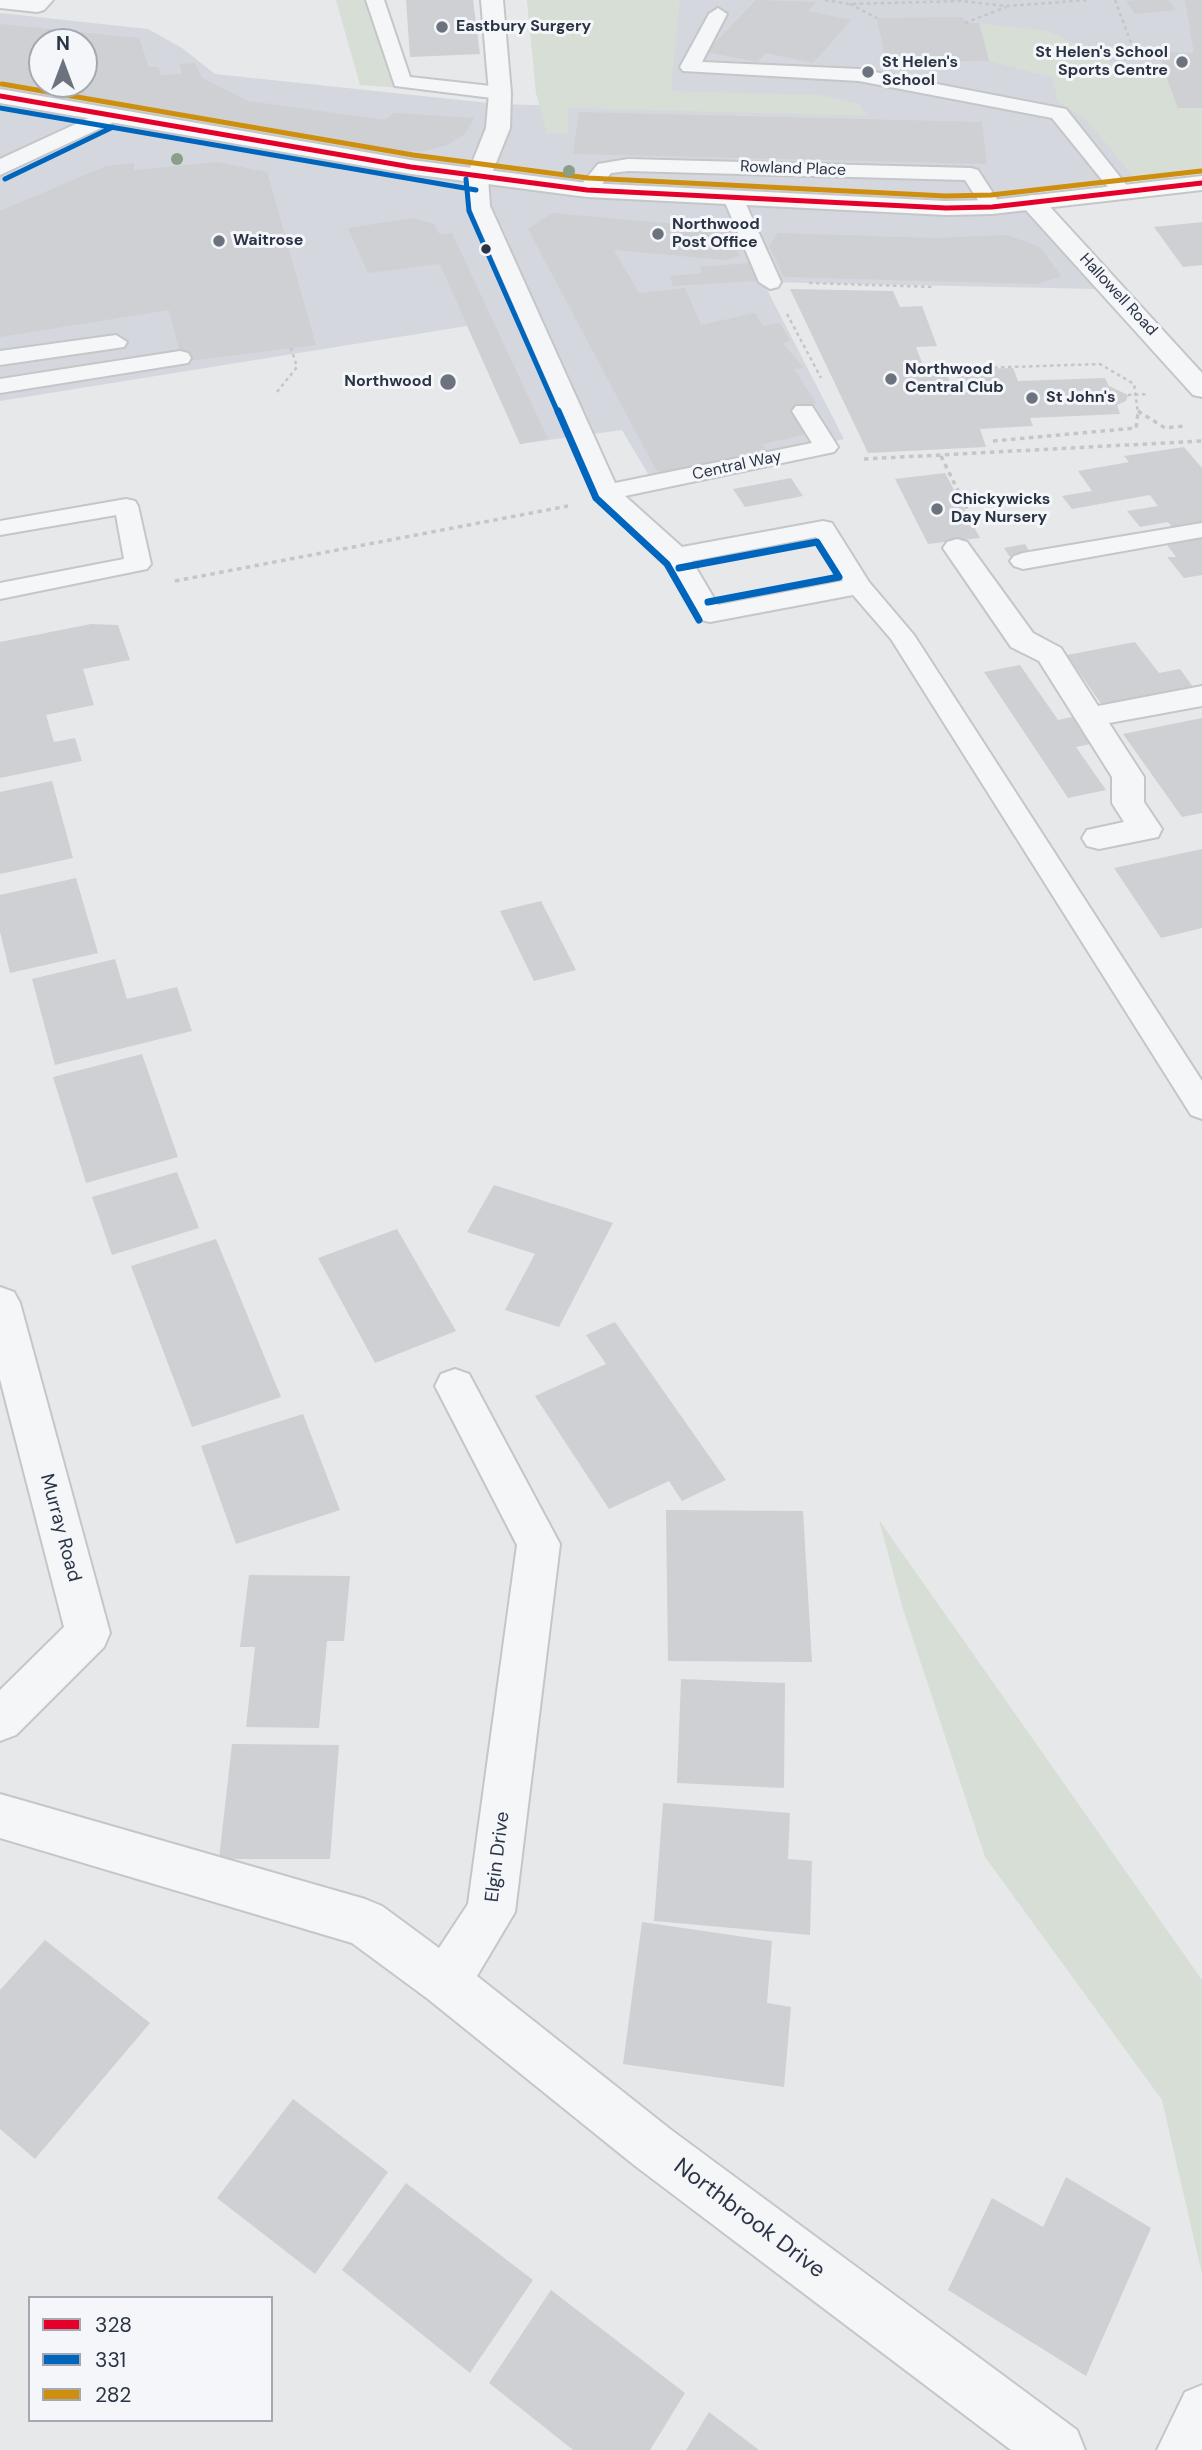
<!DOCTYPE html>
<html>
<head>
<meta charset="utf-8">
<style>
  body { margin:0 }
  #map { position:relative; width:1202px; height:2450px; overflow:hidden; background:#e6e8ea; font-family:"DM Sans",sans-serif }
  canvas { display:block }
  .legend { position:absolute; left:28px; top:2296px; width:245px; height:126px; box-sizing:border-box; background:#f4f6f9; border:2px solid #a4a8b1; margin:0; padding:9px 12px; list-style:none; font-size:21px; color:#2b3445 }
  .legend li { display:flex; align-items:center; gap:14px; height:35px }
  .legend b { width:35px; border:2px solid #a4a8b1 }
  .north { position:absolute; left:28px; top:28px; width:70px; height:70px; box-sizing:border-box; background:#f4f6f9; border:2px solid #a4a8b1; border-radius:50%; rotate:0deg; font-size:19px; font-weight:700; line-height:28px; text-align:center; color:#2b3445 }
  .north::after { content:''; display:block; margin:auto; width:24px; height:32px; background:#6c737f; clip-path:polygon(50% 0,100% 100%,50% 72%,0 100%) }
</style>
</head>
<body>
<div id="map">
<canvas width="1202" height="2450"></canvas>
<ul class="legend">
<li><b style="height:9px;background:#e4002b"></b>328</li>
<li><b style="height:9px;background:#0065bd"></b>331</li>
<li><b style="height:9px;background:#ce8f0e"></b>282</li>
</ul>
<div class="north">N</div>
</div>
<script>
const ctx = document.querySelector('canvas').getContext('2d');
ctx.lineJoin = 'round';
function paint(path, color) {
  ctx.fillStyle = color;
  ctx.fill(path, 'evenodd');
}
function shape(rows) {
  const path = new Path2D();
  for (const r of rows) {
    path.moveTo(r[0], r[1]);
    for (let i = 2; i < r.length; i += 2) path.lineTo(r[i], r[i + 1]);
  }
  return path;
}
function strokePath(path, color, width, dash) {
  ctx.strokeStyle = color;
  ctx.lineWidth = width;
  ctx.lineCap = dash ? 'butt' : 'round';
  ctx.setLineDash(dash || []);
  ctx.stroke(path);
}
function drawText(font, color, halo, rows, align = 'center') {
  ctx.font = font + ' "DM Sans",sans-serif';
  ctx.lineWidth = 6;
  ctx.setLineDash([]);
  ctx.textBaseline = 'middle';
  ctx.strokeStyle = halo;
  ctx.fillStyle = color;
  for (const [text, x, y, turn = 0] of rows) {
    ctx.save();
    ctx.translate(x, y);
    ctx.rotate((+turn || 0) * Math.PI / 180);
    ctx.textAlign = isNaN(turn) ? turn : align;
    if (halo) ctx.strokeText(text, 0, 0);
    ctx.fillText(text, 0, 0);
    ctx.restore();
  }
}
const built = shape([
  [527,0,1202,0,1202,172,1042,189,1032,202,1096,289,763,282,844,439,732,465,651,479,622,430,520,444,467,326,0,401,0,13,148,29,182,48,215,74,498,104,873,115,538,101],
  [42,42,84,42,84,84,42,84]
]);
const green = shape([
  [336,0,364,0,402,88,360,85],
  [527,0,680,0,671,91,820,95,859,104,867,116,568,108,568,133,547,134,536,93],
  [979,23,1049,31,1123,69,1164,70,1178,108,1202,108,1202,172,1135,179,1088,122,1057,101,1053,78,989,61],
  [879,1520,1202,1980,1202,2274,1162,2100,985,1857,903,1609]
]);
const building = shape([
  [406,0,473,0,480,54,410,57],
  [756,0,816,2,808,11,851,20,813,63,766,53,757,62,706,52],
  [1143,0,1168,0,1176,10,1135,14,1126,1],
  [1185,0,1202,0,1202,108,1178,108,1164,70,1161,52,1194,53],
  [963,17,965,23,979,23,989,61,886,62,877,18],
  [0,24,139,38,149,67,158,67,161,75,182,74,180,64,195,63,202,78,248,101,385,120,394,113,474,118,464,135,447,145,425,151,396,152,0,82],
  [42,42,84,42,84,84,42,84],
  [579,112,982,122,987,164,573,154],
  [217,162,267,172,316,345,182,362,169,310,0,337,0,211,106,166,134,163,134,170],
  [552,213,731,229,740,256,725,260,614,250,639,293,685,288,701,325,755,313,763,326,780,323,790,341,782,343,804,368,794,369,816,403,791,408,809,434,763,444,769,454,667,473,656,470,528,229],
  [413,218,434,224,440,235,452,233,548,439,520,444,440,264,368,273,348,228],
  [1202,222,1202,265,1183,267,1154,227],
  [778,233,934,238,1007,235,1040,247,1061,276,1037,284,784,277,769,246],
  [750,263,757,281,673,286,670,276,702,273,700,267],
  [790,289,893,291,900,307,922,306,937,346,916,347,924,368,945,367,952,390,961,389,955,370,1013,368,1018,381,1105,378,1109,386,1128,395,1126,401,1117,405,1120,414,1030,418,1033,426,980,429,986,447,868,453],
  [1184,447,1202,468,1202,522,1173,528,1168,522,1140,527,1127,511,1158,506,1150,495,1072,509,1062,496,1092,491,1078,471,1129,462,1124,456],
  [945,473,980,538,928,544,895,479],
  [791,478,803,496,745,507,733,489],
  [1202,538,1202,575,1184,578,1167,557,1176,557,1167,545],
  [1025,544,1031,554,1010,557,1004,548],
  [91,624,118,625,130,660,83,669,94,705,46,715,54,742,75,738,82,761,0,778,0,642],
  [1135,642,1159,673,1180,669,1196,691,1104,708,1067,655],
  [1020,665,1058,720,1072,717,1090,744,1076,747,1106,790,1068,798,984,672],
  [1202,718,1202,813,1182,817,1123,734],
  [52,781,73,858,0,874,0,792],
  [1202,849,1202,928,1161,938,1114,868],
  [76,878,98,953,10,973,0,932,0,895],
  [541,901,576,970,534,981,500,911],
  [115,959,127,999,177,987,192,1031,55,1065,32,979],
  [142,1054,178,1157,86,1183,53,1077],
  [177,1172,199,1228,112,1255,92,1197],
  [494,1185,613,1223,559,1327,505,1310,535,1254,467,1232],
  [397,1229,456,1331,375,1363,318,1258],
  [216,1239,281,1397,192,1427,131,1266],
  [615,1322,726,1480,682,1501,669,1481,609,1509,535,1396,606,1364,586,1335],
  [303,1414,340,1510,236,1544,201,1446],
  [666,1510,803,1511,812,1662,668,1661],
  [249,1575,350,1576,344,1641,327,1641,319,1728,246,1727,255,1647,240,1647],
  [681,1679,785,1683,784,1788,677,1783],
  [232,1744,339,1745,330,1859,219,1859],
  [663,1803,790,1813,788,1859,812,1861,810,1935,654,1921],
  [642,1922,772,1941,767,2003,791,2007,784,2087,623,2064],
  [45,1940,150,2023,35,2159,0,2129,0,1990],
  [293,2099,388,2172,315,2274,217,2198],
  [1066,2177,1151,2228,1086,2376,948,2290,992,2198,1043,2227],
  [406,2183,533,2280,470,2373,342,2270],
  [551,2290,685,2393,650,2450,573,2450,489,2383],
  [709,2412,759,2450,686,2450]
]);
const pathFar1 = shape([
  [825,0,849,4,962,1,1006,6,1088,0],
  [1115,0,1137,59],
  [850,4,877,18],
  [965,23,1006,7],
  [809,283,934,287],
  [787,314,821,378],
  [952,369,1100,364,1134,384,1138,413],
  [277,392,297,367,291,348],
  [1128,395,1149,394]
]);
const path = shape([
  [1138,411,1165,428,1184,426],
  [993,441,1136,428,1138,413],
  [941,456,967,509],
  [864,459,1202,441],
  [175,581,568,506]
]);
const lane = shape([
  [0,0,53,0,44,10,37,12,0,8,0,0],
  [366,0,384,0,410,77,500,87,510,93,500,99,395,86,366,0],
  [718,8,727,14,702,62,859,69,1066,109,1132,192,1129,196,1115,196,1052,118,859,81,683,71,680,67,709,14,718,8],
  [628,159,971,168,978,170,1002,207,999,211,985,211,965,180,628,171,611,173,594,194,580,194,577,190,598,164,628,159],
  [478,172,488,178,490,206,615,483,812,443,792,411,796,406,812,406,838,447,834,452,625,496,682,547,823,521,832,523,869,582,914,635,1202,1081,1202,1119,1191,1115,891,639,853,595,710,622,701,620,667,560,598,497,470,206,468,178,478,172],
  [816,537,843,581,718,605,692,561,816,537],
  [734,194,744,200,781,282,778,287,770,289,759,282,724,200,734,194],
  [116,335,127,342,124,347,0,365,0,351,116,335],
  [180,351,188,353,191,358,188,363,0,393,0,379,180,351],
  [126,499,135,501,138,506,151,564,147,569,0,599,0,583,124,559,116,515,0,535,0,521,126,499],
  [1202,523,1202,537,1023,569,1014,566,1010,561,1014,556,1023,553,1202,523],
  [1202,2385,1202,2450,1157,2450,1185,2392,1202,2385]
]);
const street = shape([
  [481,0,503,0,511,93,510,128,490,178,486,183,478,185,470,183,466,178,486,128,489,93,481,0],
  [108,109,116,111,119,116,116,121,0,175,0,159,108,109],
  [1032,195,1041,197,1202,373,1202,397,1193,395,1023,207,1020,202,1023,197,1032,195],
  [957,539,967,542,1033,633,1061,648,1098,706,1202,686,1202,706,1109,723,1144,777,1144,802,1162,829,1158,837,1099,849,1087,846,1082,838,1087,830,1124,822,1112,803,1112,777,1039,661,1011,647,943,548,947,542,957,539],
  [0,1287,14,1292,20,1303,110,1633,104,1647,16,1735,0,1741,0,1690,64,1627,0,1379,0,1287],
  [455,1369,469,1374,560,1544,515,1912,477,1976,670,2129,1077,2430,1085,2450,1011,2450,634,2165,428,1999,352,1943,0,1838,0,1794,365,1899,382,1906,439,1948,468,1904,517,1545,435,1386,441,1374,455,1369]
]);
const secondary = shape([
  [0,89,411,160,587,183,946,201,992,200,1202,176,1202,190,992,214,946,215,587,197,411,174,0,103,0,89]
]);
const bus1 = shape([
  [0,96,411,167,587,190,946,208,992,207,1202,183]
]);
const bus2Far1 = shape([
  [0,108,476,190],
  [5,179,113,127],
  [466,179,469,211,558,413]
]);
const bus2 = shape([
  [558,411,596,498,667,564,699,620],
  [679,568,817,542,839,577,708,602]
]);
const bus3 = shape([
  [2,84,413,155,588,178,946,196,991,195,1201,171]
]);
const trees = [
  [177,159],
  [569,171]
];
const markers = [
  [442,27,7,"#6c737f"],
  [1182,62,7,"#6c737f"],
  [868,72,7,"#6c737f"],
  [658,234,7,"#6c737f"],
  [219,241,7,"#6c737f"],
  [486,249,6,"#2b3445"],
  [891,379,7,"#6c737f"],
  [448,382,9,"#6c737f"],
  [1032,398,7,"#6c737f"],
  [937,509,7,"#6c737f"]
];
const farPoinames = [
  ["Eastbury Surgery",456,27],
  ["St Helen's School",1168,53,"right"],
  ["Sports Centre",1168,71,"right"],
  ["St Helen's",882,63],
  ["School",882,81],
  ["Northwood",672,225],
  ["Post Office",672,243],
  ["Waitrose",233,241],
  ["Northwood",905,370],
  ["Central Club",905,388],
  ["Northwood",432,382,"right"],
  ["St John's",1046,398],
  ["Chickywicks",951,500],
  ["Day Nursery",951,518]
];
const farStreetnames = [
  ["Rowland Place",793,169,2],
  ["Hallowell Road",1118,295,47],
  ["Central Way",737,466,-12]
];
const streetNames = [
  ["Murray Road",60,1528,75],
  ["Elgin Drive",498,1857,-83]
];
const nearStreetnames = [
  ["Northbrook Drive",749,2219,37]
];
paint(built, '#d4d7dd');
paint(green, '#d6ded6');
paint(building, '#ced0d3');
strokePath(lane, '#c4c6c8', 4);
strokePath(street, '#c4c6c8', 4);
strokePath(secondary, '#c4c6c8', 4);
strokePath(pathFar1, '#c5c6ca', 2.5, [3.5, 3.5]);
strokePath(path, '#c5c6ca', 3.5, [4.5, 4.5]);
paint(lane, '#f5f6f7');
paint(street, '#f5f6f7');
paint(secondary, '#f8f8f8');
strokePath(bus1, '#e4002b', 5);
strokePath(bus2Far1, '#0065bd', 5);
strokePath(bus2, '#0065bd', 7);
strokePath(bus3, '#ce8f0e', 5);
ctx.fillStyle = '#8a9e88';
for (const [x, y] of trees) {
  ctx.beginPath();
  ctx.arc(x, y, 6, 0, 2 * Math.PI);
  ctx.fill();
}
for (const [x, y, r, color] of markers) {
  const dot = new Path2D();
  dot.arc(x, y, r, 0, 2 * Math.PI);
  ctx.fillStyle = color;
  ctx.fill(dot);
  strokePath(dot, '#f4f6f9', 2.5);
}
drawText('bold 16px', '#2b3445', '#f4f6f9', farPoinames, 'left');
drawText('16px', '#2b3445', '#f4f6f9', farStreetnames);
drawText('19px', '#2b3445', '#f4f6f9', streetNames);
drawText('23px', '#2b3445', '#f4f6f9', nearStreetnames);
</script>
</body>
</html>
